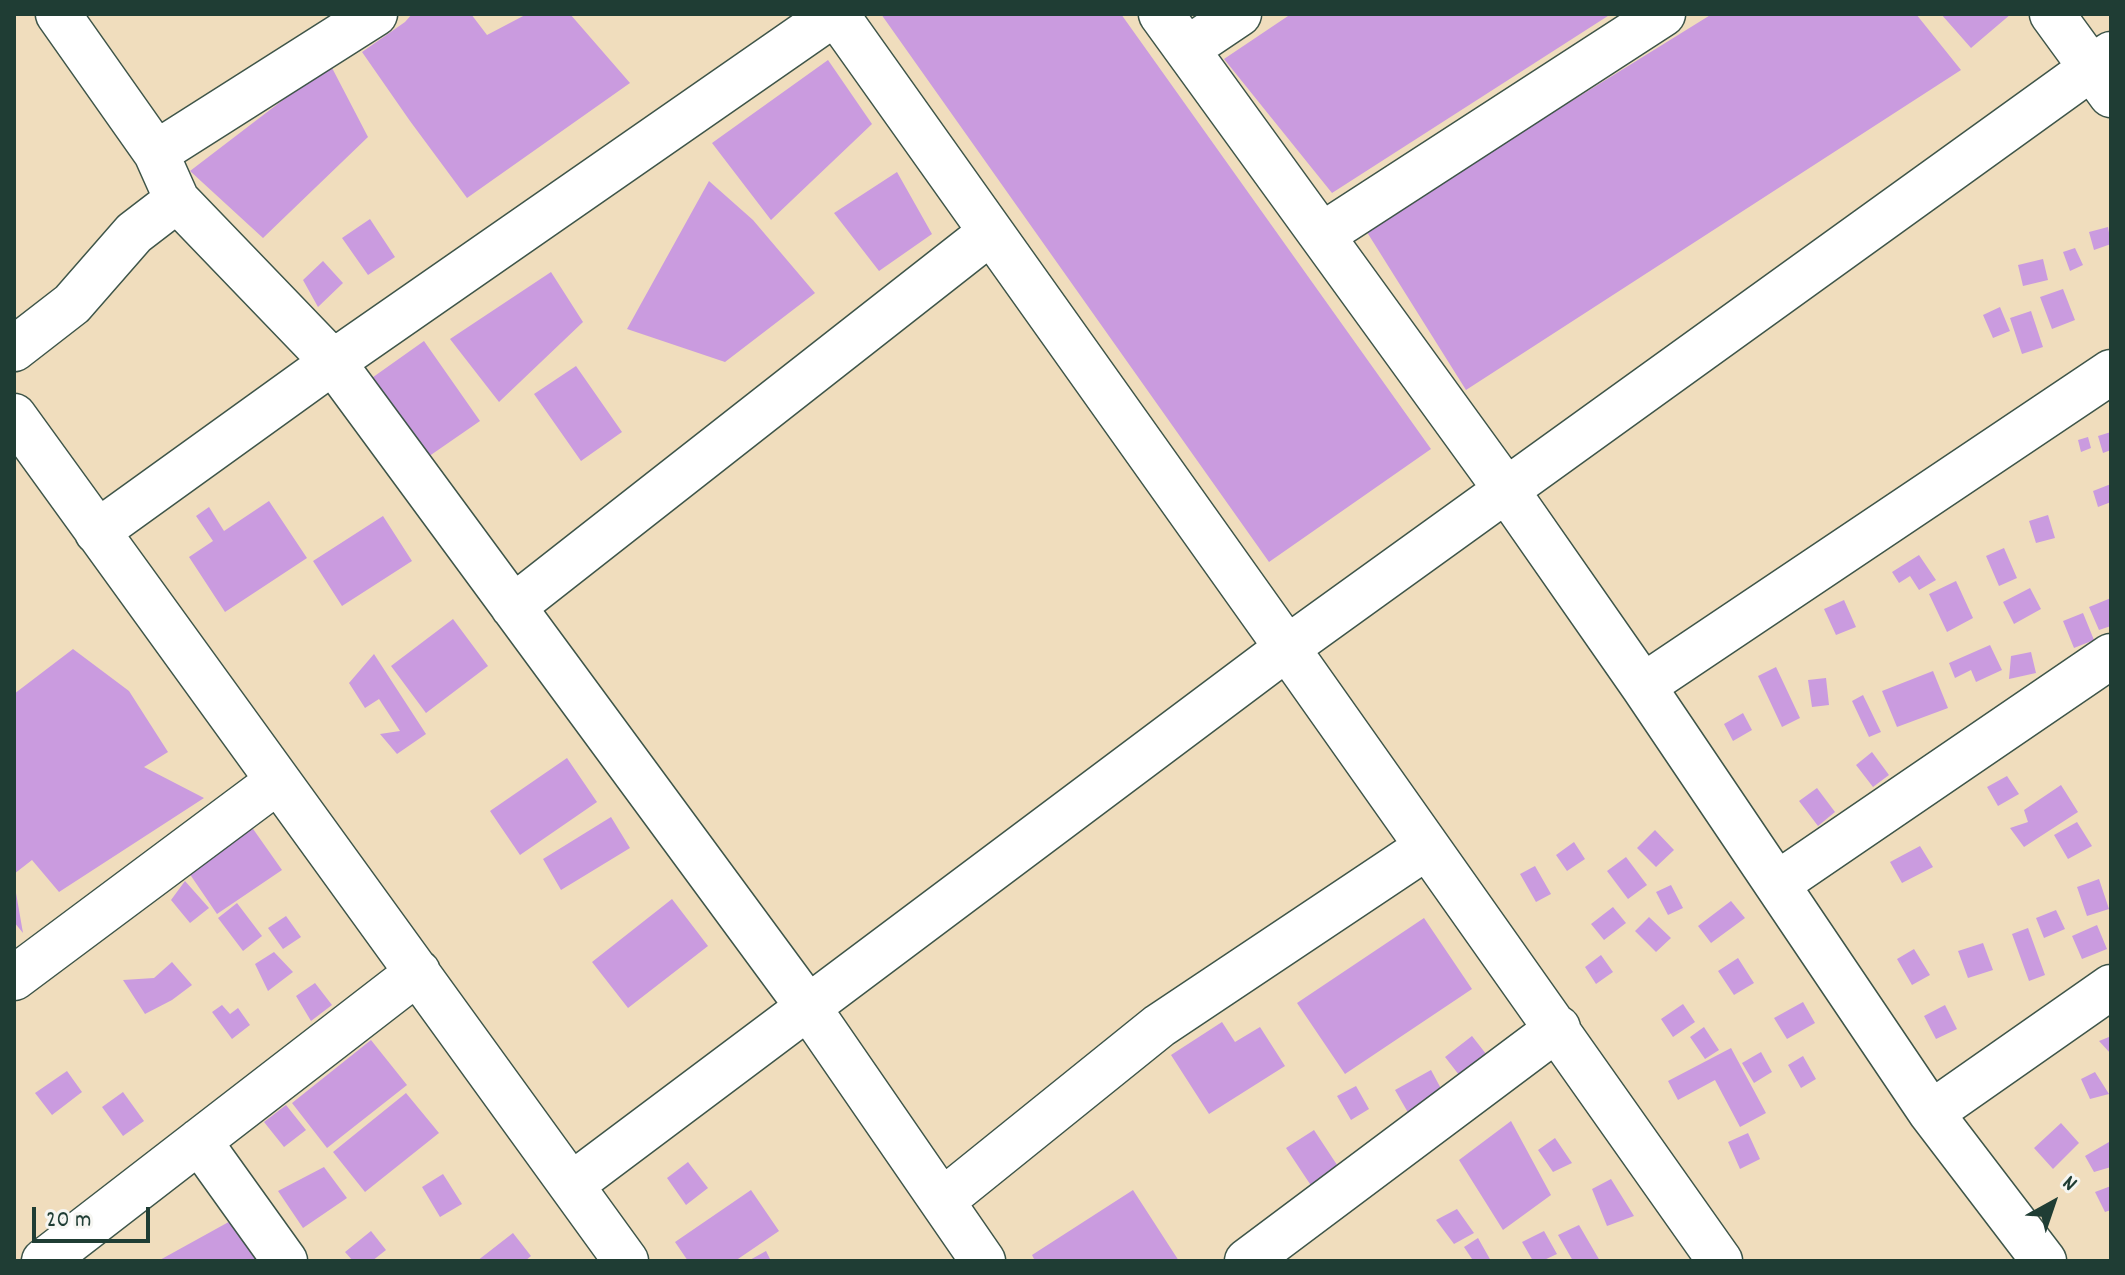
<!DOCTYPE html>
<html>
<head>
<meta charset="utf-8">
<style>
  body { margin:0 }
  #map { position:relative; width:2125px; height:1275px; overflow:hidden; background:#f0ddbd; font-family:Dekko,sans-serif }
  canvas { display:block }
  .frame { position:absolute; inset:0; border:16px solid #1f3d34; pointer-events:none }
  .north { position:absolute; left:2013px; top:1163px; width:80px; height:80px; -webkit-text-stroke:6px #f6f6f2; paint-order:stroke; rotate:40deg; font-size:22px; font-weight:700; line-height:32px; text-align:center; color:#1f3d34 }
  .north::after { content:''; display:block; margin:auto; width:28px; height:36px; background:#1f3d34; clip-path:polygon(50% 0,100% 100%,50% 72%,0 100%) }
  .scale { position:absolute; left:32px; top:1207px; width:118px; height:36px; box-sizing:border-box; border:4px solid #1f3d34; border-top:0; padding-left:10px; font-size:24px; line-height:28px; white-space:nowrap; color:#1f3d34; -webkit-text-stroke:6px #f6f6f2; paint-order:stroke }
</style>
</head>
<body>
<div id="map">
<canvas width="2125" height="1275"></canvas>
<div class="frame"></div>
<div class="north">N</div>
<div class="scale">20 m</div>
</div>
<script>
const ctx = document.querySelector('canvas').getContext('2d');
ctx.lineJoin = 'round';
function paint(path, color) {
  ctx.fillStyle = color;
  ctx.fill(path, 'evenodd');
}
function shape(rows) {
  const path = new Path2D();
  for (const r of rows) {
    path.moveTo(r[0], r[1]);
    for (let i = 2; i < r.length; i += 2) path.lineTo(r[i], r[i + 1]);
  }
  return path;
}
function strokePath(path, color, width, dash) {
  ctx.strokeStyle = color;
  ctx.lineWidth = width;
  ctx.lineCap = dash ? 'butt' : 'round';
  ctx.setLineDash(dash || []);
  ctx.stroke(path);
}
const building = shape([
  [412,14,471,14,487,35,527,14,570,14,630,83,467,198,410,121,362,52,405,22],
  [881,14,1121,14,1431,449,1269,562],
  [1291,14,1611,14,1332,193,1224,59],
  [1712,14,1916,14,1961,70,1466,390,1365,229],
  [1941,14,2011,14,1971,48],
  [828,60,872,124,771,220,712,143],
  [330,64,368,137,263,238,190,171],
  [897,172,932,234,879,271,834,213],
  [709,181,753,220,815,293,725,362,627,329],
  [370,219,395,257,368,275,342,238],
  [2108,227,2111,244,2094,250,2089,232],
  [2075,248,2083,265,2070,271,2063,252],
  [2043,259,2048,280,2023,286,2018,265],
  [323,261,343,283,318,307,303,280],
  [551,272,583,322,499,402,450,339],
  [2063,289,2075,320,2052,329,2040,297],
  [2000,307,2010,331,1993,338,1983,315],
  [2031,311,2043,347,2022,354,2010,318],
  [424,341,480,421,425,459,369,380],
  [576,366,622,432,581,461,534,394],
  [2111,432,2111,450,2103,453,2098,436],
  [2088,437,2091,448,2081,452,2078,440],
  [2111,484,2111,502,2098,507,2093,491],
  [269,501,307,558,225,612,189,557,213,541,196,516,209,507,224,531],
  [2048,515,2055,538,2036,543,2029,521],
  [383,516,412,561,342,606,313,561],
  [2004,548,2017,578,1999,586,1986,556],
  [1919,555,1936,580,1919,590,1910,576,1899,583,1892,572],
  [1956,581,1973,618,1947,632,1929,594],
  [2030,588,2041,609,2014,624,2003,602],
  [2111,598,2111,626,2099,630,2089,607],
  [1844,600,1856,627,1836,635,1824,609],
  [2083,613,2094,640,2074,648,2063,621],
  [453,619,488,666,426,713,391,666],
  [1990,645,2002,670,1976,682,1971,670,1955,678,1949,663],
  [73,649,129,691,168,752,144,767,204,798,59,892,32,860,14,874,14,694],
  [2031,652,2036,673,2009,679,2011,656],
  [374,654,426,734,397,754,380,734,400,731,379,699,365,708,349,683],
  [1776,667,1800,718,1782,727,1758,676],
  [1933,671,1948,708,1897,727,1882,691],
  [1826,678,1829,705,1812,707,1808,680],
  [1863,695,1881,732,1869,737,1852,701],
  [1743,713,1752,730,1733,741,1724,724],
  [1872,752,1889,775,1873,787,1856,765],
  [567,758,597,802,520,855,490,811],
  [2007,776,2019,794,1998,806,1987,787],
  [2061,785,2078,812,2024,847,2010,828,2028,822,2024,810],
  [1817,788,1835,812,1818,826,1799,801],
  [611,817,630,848,561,890,543,859],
  [2077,822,2092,846,2068,859,2054,835],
  [251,826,282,870,217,914,187,870],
  [1655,830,1674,850,1656,867,1637,848],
  [1574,842,1585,859,1567,871,1556,855],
  [1920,846,1933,867,1902,883,1890,862],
  [1626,857,1647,885,1628,899,1607,871],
  [1535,866,1551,894,1536,902,1520,874],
  [2099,879,2109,909,2087,916,2077,887],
  [185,881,209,908,190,923,171,900],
  [1671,885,1683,908,1668,915,1656,892],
  [14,893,16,893,23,933,14,922],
  [672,899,708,946,628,1008,592,962],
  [1731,901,1745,918,1711,943,1698,926],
  [237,903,262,936,243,951,218,918],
  [1613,907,1626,923,1604,940,1591,924],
  [2056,910,2065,929,2044,938,2036,918],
  [286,916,301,937,283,949,268,928],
  [1649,917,1671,938,1656,952,1635,931],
  [1424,918,1472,989,1345,1074,1297,1003],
  [2097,925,2107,949,2082,959,2072,936],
  [2028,928,2045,975,2029,981,2012,934],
  [1983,943,1993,970,1968,978,1958,951],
  [1914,949,1930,975,1912,985,1897,959],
  [274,952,293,972,268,991,255,964],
  [1601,955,1613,972,1596,984,1585,967],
  [1738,958,1754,983,1734,995,1718,971],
  [172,962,192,985,172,1000,145,1014,123,980,154,978],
  [315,983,332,1005,311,1021,296,996],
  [1803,1002,1815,1023,1787,1039,1774,1018],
  [1683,1004,1695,1022,1673,1037,1661,1019],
  [222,1005,230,1014,238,1008,250,1025,232,1039,212,1012],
  [1945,1005,1957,1029,1936,1039,1924,1016],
  [1222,1022,1235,1042,1260,1027,1285,1066,1209,1114,1171,1055],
  [1704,1027,1719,1050,1705,1059,1690,1037],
  [1472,1036,1490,1059,1463,1080,1445,1057],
  [2109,1037,2111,1040,2111,1054,2099,1041],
  [371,1040,407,1085,327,1148,292,1103],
  [1731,1048,1766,1113,1740,1127,1715,1080,1678,1100,1668,1081],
  [1761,1052,1772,1072,1754,1083,1742,1063],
  [1803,1056,1816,1079,1801,1088,1788,1065],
  [1431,1070,1445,1096,1410,1116,1395,1090],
  [67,1071,82,1092,52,1115,35,1093],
  [2095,1072,2109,1094,2090,1099,2081,1079],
  [1356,1086,1369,1109,1351,1120,1337,1096],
  [123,1092,144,1121,123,1136,102,1107],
  [406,1093,439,1133,365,1192,333,1152],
  [286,1105,306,1130,284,1147,264,1122],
  [1511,1121,1551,1195,1503,1230,1459,1160],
  [2061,1123,2079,1143,2053,1169,2034,1148],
  [1314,1130,1345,1177,1318,1196,1286,1148],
  [1748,1133,1760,1159,1740,1169,1728,1142],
  [1555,1138,1572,1163,1553,1172,1538,1150],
  [2109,1142,2111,1146,2111,1167,2094,1172,2085,1156],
  [688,1162,708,1188,686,1205,667,1178],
  [324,1167,347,1198,303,1228,278,1191],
  [443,1174,462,1204,440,1217,422,1187],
  [1611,1179,1634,1216,1607,1226,1592,1189],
  [2111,1186,2111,1210,2105,1212,2095,1192],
  [751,1190,779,1231,735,1261,688,1261,675,1242],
  [1133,1190,1179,1261,1035,1261,1032,1255],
  [254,1208,283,1261,158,1261],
  [1457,1209,1474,1233,1454,1244,1436,1220],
  [1579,1225,1600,1261,1573,1261,1558,1235],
  [371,1231,386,1250,372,1261,353,1261,345,1252],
  [1544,1231,1557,1254,1542,1261,1533,1261,1522,1242],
  [513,1233,531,1256,525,1261,477,1261],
  [1478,1238,1491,1261,1470,1261,1472,1259,1464,1247],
  [766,1251,771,1261,748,1261]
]);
const street = shape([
  [58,14,156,153,177,200,333,362,808,1007,983,1261],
  [1161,14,1507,491,1643,686,1931,1113,2044,1261],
  [2052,14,2111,95],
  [1187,49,1239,14],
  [156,153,375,14],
  [1322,235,1663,14],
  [14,349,72,304,134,233,177,200],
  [14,416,626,1261],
  [97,532,333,362,834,14],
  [513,607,991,232],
  [1643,686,2111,372],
  [1777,884,2111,656],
  [14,978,278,781],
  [1931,1113,2111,987],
  [199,1141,285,1261],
  [571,1185,1287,648,836,14],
  [942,1201,1159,1026,1427,847],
  [44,1261,418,972],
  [1247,1261,1558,1028],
  [1720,1261,1287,648,2111,54]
]);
paint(building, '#ca9bdf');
strokePath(street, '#3e5549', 47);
strokePath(street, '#fff', 44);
</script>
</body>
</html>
